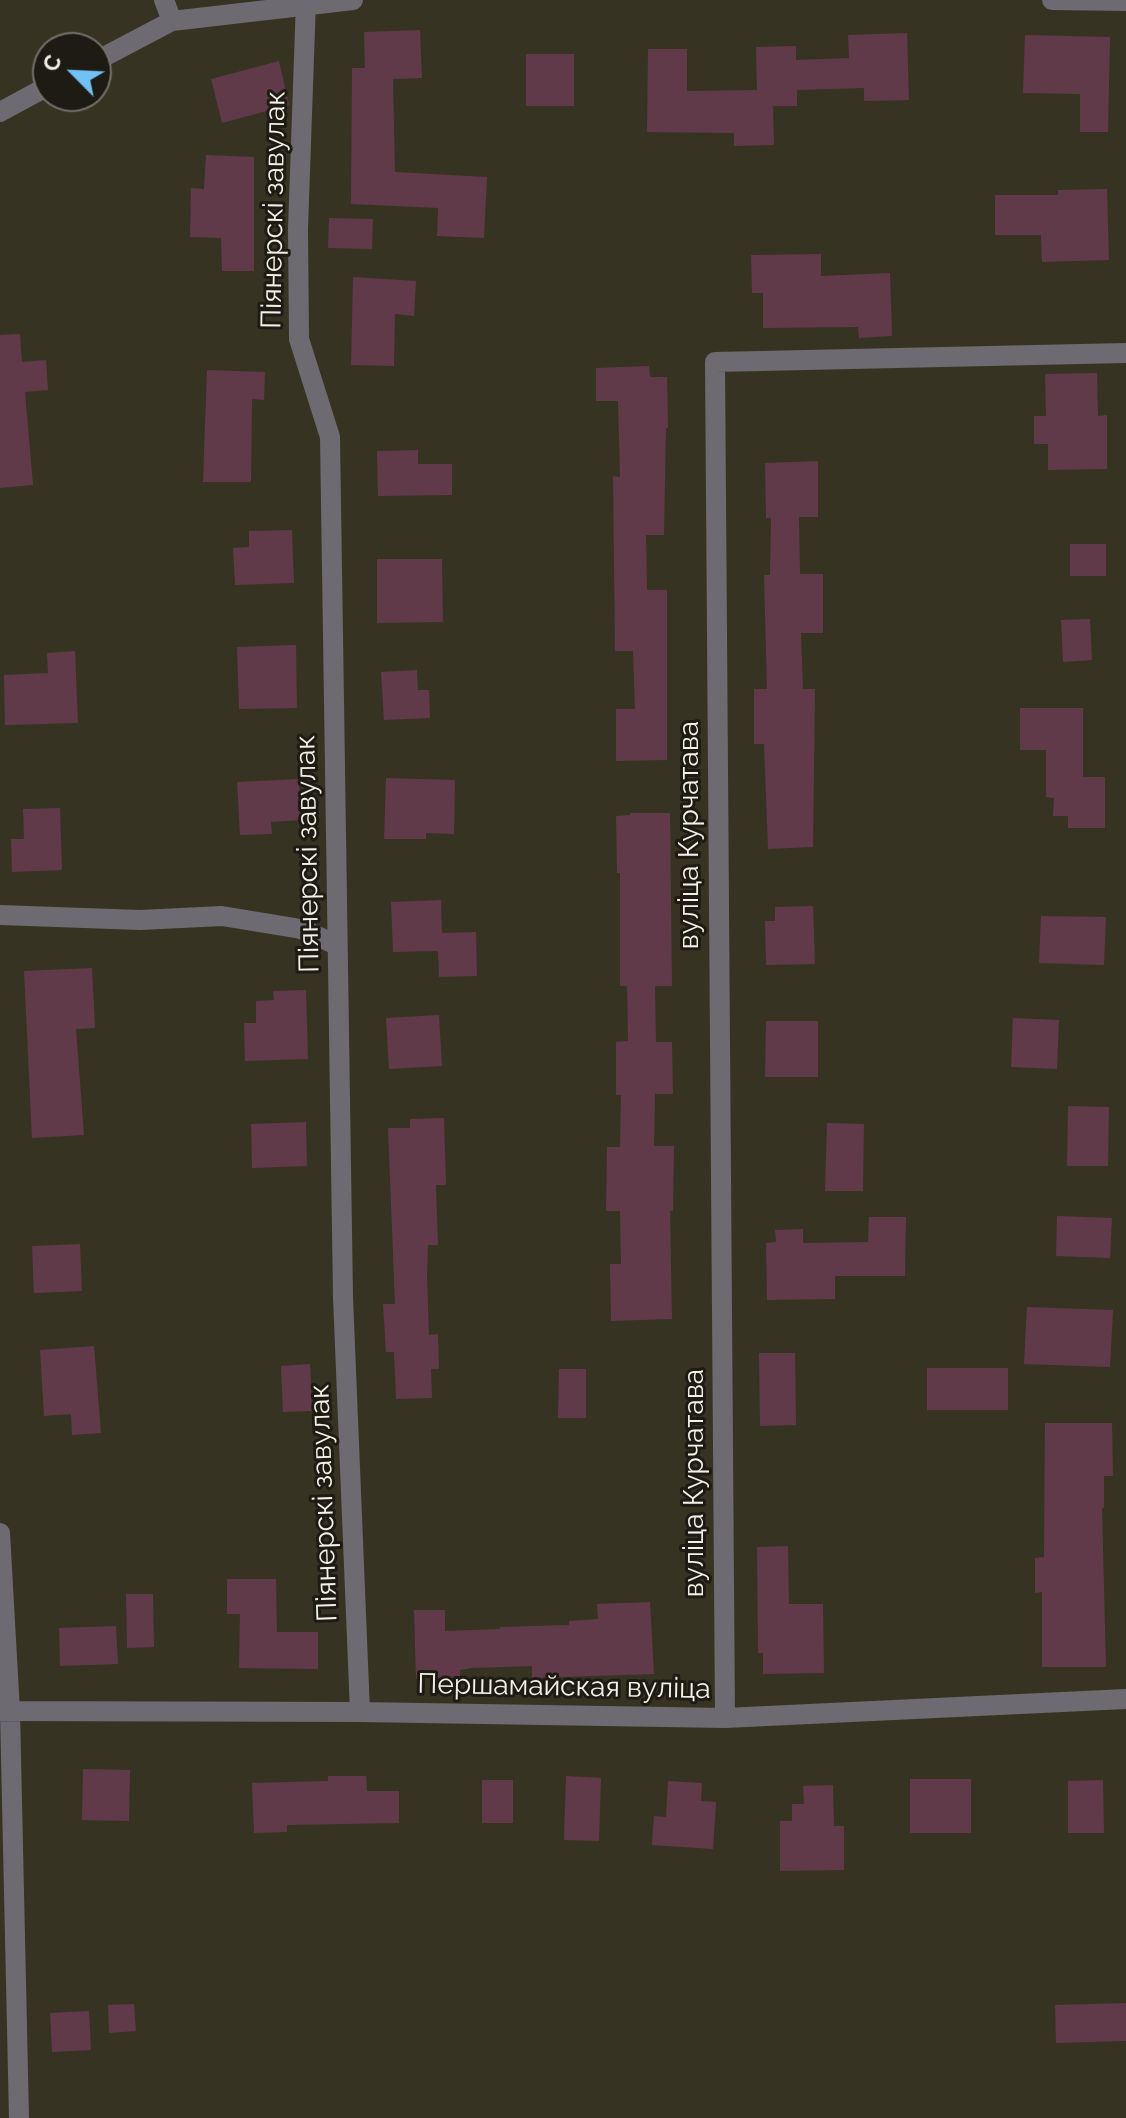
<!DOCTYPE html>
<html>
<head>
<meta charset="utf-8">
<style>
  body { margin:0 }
  #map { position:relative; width:1126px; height:2118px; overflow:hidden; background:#373323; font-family:Raleway,sans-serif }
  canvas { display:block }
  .north { position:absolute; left:32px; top:32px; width:80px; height:80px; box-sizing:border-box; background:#1d1b13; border:2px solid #737067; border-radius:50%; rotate:294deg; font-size:22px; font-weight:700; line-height:32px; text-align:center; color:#f3f0e6 }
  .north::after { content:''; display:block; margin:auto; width:28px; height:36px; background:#71c1f5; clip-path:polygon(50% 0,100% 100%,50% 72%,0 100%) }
</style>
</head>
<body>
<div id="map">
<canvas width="1126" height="2118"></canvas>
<div class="north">С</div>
</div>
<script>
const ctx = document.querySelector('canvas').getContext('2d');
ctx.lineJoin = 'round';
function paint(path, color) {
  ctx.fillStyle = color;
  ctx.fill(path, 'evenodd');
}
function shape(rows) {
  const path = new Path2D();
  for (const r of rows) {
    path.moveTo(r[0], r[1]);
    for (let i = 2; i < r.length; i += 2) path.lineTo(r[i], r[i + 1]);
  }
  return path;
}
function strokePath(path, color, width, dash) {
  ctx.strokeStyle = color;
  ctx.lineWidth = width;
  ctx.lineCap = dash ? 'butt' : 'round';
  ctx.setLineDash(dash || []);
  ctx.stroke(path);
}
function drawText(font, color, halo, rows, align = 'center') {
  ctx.font = font + ' Raleway,sans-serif';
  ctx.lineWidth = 6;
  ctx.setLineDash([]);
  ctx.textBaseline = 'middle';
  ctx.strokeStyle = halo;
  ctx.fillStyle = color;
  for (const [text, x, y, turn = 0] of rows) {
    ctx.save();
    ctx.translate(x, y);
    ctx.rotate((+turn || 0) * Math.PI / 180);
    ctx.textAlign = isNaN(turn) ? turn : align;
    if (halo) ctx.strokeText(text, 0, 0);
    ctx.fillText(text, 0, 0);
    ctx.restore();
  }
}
const building = shape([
  [420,30,422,78,393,79,395,172,487,177,484,238,437,236,438,208,351,204,352,68,365,68,364,32],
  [907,33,909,100,864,101,864,88,797,90,797,106,773,106,774,145,734,146,734,133,647,132,648,49,687,49,687,91,757,90,756,47,796,46,796,60,849,58,848,35],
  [1025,35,1110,37,1108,132,1080,132,1080,94,1023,93],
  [526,54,574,54,574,106,526,106],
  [279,61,289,105,222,123,211,79],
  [206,155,254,157,254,271,222,271,221,238,190,237,191,188,204,189],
  [1107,189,1109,260,1042,262,1041,235,995,235,995,195,1058,195,1058,190],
  [329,218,373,219,372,249,328,248],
  [821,254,821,276,890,273,892,336,859,338,858,327,763,328,763,293,752,293,751,255],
  [353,277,416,281,414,316,395,314,394,366,351,365],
  [20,334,22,362,46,360,48,390,25,392,33,485,0,488,0,335],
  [649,366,650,377,667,377,668,428,666,428,664,535,646,535,647,590,667,590,667,760,616,761,616,709,635,709,633,651,615,651,613,476,620,477,618,401,596,401,596,368],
  [207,370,265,372,264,400,252,399,251,482,203,482],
  [1097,373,1098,416,1107,415,1107,469,1048,470,1048,444,1034,444,1034,416,1046,416,1045,374],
  [418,450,418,464,452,464,452,495,378,496,377,451],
  [818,461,818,517,799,517,800,574,823,574,823,633,801,633,803,689,815,689,813,847,768,849,764,744,754,744,754,689,767,689,764,575,770,575,771,518,766,518,765,463],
  [292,530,294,583,235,585,233,548,249,547,249,531],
  [1070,544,1106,544,1106,576,1070,576],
  [377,559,442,559,443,622,377,623],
  [1090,619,1092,660,1063,662,1061,620],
  [296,645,297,708,239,709,237,647],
  [75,651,78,723,5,725,4,675,48,673,47,653],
  [417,670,418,690,429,690,430,718,384,720,381,672],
  [1020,708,1083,708,1083,777,1105,777,1105,828,1068,828,1068,816,1053,816,1054,798,1046,797,1046,750,1020,750],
  [386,778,455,780,454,834,426,833,426,839,384,839],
  [299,779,301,820,271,822,272,834,240,835,237,782],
  [60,808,62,870,12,872,11,839,24,839,23,809],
  [630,813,670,813,672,986,655,986,656,1042,672,1042,673,1094,655,1094,654,1146,674,1146,673,1211,670,1211,672,1319,611,1321,610,1264,621,1264,620,1211,606,1211,607,1147,620,1147,621,1095,616,1095,616,1042,628,1041,627,986,620,986,620,873,617,873,616,816,630,815],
  [441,900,442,933,476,932,477,976,439,977,438,951,393,952,391,902],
  [813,906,815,964,766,965,765,921,775,921,775,907],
  [1041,916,1106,917,1104,965,1039,963],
  [92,968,95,1028,76,1029,84,1135,32,1138,24,971],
  [306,990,308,1059,245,1061,244,1023,256,1023,256,1001,274,1000,273,991],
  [439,1015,442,1066,389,1069,386,1018],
  [1013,1018,1059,1020,1057,1069,1011,1067],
  [766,1021,818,1021,818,1077,765,1077],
  [1068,1106,1109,1107,1108,1166,1067,1166],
  [444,1118,446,1185,436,1185,438,1245,428,1245,427,1276,429,1335,438,1334,439,1369,431,1369,432,1398,396,1399,394,1352,386,1352,383,1304,395,1304,388,1128,410,1128,410,1119],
  [306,1122,307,1166,252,1168,251,1124],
  [827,1123,864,1124,863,1191,825,1191],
  [1057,1216,1112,1218,1110,1258,1056,1256],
  [869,1217,906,1217,905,1276,835,1276,835,1299,767,1300,766,1243,776,1242,775,1230,803,1229,803,1243,868,1242],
  [80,1244,82,1291,34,1293,32,1246],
  [1027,1307,1113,1310,1110,1367,1024,1364],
  [94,1346,101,1433,72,1435,71,1414,44,1416,40,1350],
  [759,1353,795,1353,796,1425,760,1426],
  [310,1364,312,1411,283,1412,281,1366],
  [927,1368,1008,1368,1008,1410,927,1410],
  [559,1369,586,1369,586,1418,558,1418],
  [1045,1423,1112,1423,1113,1476,1104,1476,1104,1508,1102,1508,1106,1667,1042,1667,1042,1592,1035,1593,1035,1558,1044,1557],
  [788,1546,789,1604,823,1604,824,1673,763,1674,763,1653,758,1653,757,1547],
  [227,1579,276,1579,277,1632,318,1632,318,1669,239,1668,240,1614,227,1614],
  [126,1594,153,1594,154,1647,127,1648],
  [650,1602,654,1674,532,1678,532,1666,472,1668,460,1670,460,1678,416,1678,414,1610,445,1610,445,1631,500,1629,500,1627,569,1625,569,1621,598,1619,597,1604],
  [116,1626,118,1664,60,1666,59,1628],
  [83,1769,130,1770,129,1821,82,1820],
  [328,1776,366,1776,367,1791,399,1791,399,1823,287,1825,287,1832,254,1833,252,1783,328,1781],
  [566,1776,601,1778,599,1841,564,1840],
  [910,1779,971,1779,971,1833,910,1833],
  [482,1780,513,1780,513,1823,482,1823],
  [1103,1780,1104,1833,1068,1833,1068,1781],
  [668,1781,702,1783,701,1801,716,1802,713,1849,652,1845,654,1816,666,1817],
  [833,1785,834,1826,844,1826,844,1870,780,1871,780,1821,792,1821,792,1804,804,1804,803,1786],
  [1126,2003,1126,2041,1056,2043,1055,2005],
  [134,2004,136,2031,109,2033,108,2005],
  [89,2011,91,2050,52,2052,50,2013]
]);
const street = shape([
  [164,0,172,21],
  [306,0,298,229,299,339,330,437,343,1297,360,1712],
  [1052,0,1126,1],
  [96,61,172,21,353,0],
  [0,112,48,86],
  [0,915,140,920,222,916,301,929,337,945],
  [0,1533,10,1711,19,2118],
  [0,1711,360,1712,725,1718,1126,1699],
  [725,1718,715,362,1126,353]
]);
const streetNames = [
  ["Піянерскі завулак",274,210,-89],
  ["вуліца Курчатава",690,835,-90],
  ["Піянерскі завулак",308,854,-91],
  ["вуліца Курчатава",695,1483,-90],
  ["Піянерскі завулак",324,1503,-92],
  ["Першамайская вуліца",564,1687,1]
];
paint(building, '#613a49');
strokePath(street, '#6e6a71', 20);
drawText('28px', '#f3f0e6', '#1d1b13', streetNames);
</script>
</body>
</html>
